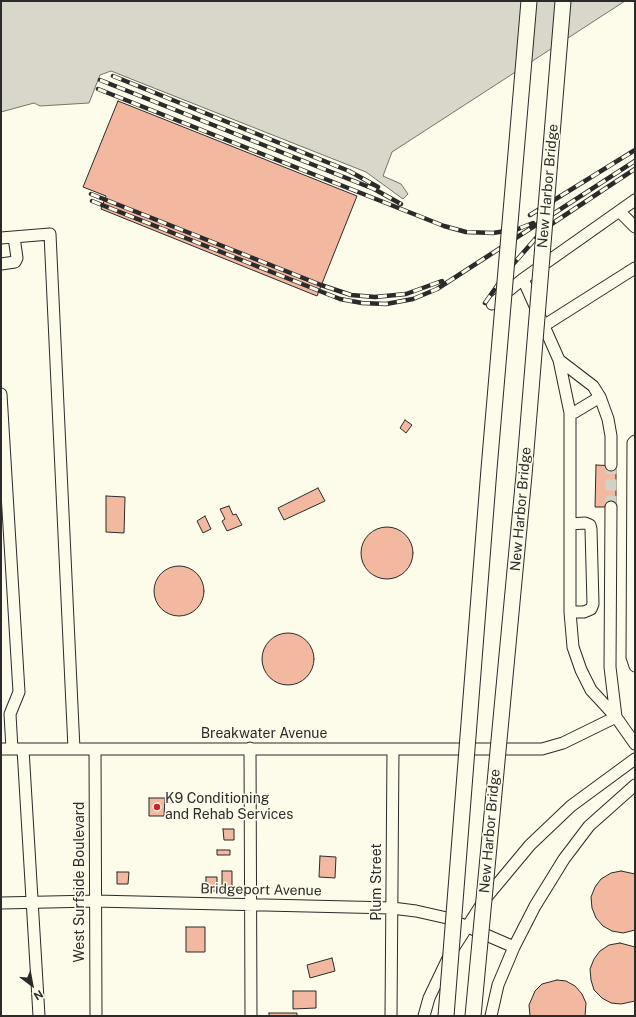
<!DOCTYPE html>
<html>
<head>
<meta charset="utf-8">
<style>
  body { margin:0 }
  #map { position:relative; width:636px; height:1017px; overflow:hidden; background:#fdfbea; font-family:"Public Sans",sans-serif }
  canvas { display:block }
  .frame { position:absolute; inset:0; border:2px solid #2b2b2b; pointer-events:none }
  .north { position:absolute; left:12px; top:965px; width:40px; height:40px; -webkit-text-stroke:3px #fdfbea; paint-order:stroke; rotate:148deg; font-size:11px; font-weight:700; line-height:16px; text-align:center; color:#2b2b2b }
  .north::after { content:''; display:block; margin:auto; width:14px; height:18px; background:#2b2b2b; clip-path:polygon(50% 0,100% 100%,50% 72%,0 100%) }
</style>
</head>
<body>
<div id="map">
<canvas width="636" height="1017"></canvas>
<div class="frame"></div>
<div class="north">N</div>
</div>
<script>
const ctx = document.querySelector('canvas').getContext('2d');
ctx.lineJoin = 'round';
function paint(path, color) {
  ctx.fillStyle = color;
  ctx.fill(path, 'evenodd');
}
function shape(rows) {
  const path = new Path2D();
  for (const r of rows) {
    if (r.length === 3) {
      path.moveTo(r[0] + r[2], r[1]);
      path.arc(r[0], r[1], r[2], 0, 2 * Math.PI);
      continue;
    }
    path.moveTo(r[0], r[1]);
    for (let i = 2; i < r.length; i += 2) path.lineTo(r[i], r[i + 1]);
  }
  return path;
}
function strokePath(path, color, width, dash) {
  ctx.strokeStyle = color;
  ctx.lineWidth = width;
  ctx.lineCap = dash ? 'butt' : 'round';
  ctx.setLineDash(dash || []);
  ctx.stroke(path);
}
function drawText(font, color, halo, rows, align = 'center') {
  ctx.font = font + ' "Public Sans",sans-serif';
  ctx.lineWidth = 3;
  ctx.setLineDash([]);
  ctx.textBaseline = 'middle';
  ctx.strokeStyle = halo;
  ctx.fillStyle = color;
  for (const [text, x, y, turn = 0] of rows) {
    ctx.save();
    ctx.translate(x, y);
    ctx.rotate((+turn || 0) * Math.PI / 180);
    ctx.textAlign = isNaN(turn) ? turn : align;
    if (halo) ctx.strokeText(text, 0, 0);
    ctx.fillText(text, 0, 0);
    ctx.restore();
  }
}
const water = shape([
  [1,1,625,1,392,152,383,176,401,184,408,194,403,199,366,172,111,71,100,75,89,103,40,106,34,103,1,112,1,1]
]);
const building = shape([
  [118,101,357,196,317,296,101,209,106,196,83,187,118,101],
  [405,420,412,425,406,433,400,428,405,420],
  [596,465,616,466,616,507,595,507,596,465],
  [318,488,325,501,284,520,278,508,318,488],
  [106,496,125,497,124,533,106,532,106,496],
  [229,506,233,515,236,514,242,525,227,531,222,521,225,519,220,509,229,506],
  [205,516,211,529,203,533,197,521,205,516],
  [387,553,26],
  [179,591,25],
  [288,659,26],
  [149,798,165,798,164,816,149,816,149,798],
  [223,829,234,829,234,840,224,840,223,829],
  [217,850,230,850,230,855,217,855,217,850],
  [320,856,336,857,335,878,319,877,320,856],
  [222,871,232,871,232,889,222,889,222,871],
  [621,871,635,874,635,930,623,933,612,931,603,926,596,918,592,908,591,897,595,887,601,879,611,873,621,871],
  [117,872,129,872,128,884,117,884,117,872],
  [206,877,217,877,217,891,206,891,206,877],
  [186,927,205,927,205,952,186,952,186,927],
  [620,943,635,947,635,1001,621,1004,611,1003,602,998,594,990,591,980,590,969,594,959,600,951,609,945,620,943],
  [332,958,335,971,310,978,307,965,332,958],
  [557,980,566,981,575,986,582,994,586,1003,585,1016,530,1016,529,1005,535,991,542,984,557,980],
  [293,991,316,991,316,1008,293,1009,293,991],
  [269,1013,297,1013,297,1016,269,1016,269,1013]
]);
const minorTunnel = shape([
  [611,507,611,465]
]);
const minor = shape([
  [620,212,635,227],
  [1,238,50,234,74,749],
  [1,264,15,262,17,258,14,237],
  [523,279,559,360,570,413,570,612,573,647,581,670,591,690,616,717,635,744],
  [492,304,523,279,635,200],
  [545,325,635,268],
  [559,360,593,386,600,397,608,419,611,436,611,465],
  [1,394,19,692,10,714,12,749],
  [570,413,575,412,600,397],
  [635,441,633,443,632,657,635,666],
  [611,507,610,667,616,717],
  [570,612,584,612,591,609,593,604,591,529,590,525,585,523,570,524],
  [250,748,251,1016],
  [1,749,542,749,563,743,616,717],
  [23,749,39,1016],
  [95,749,96,1016],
  [1,903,95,901,392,908,416,911,447,918,514,947],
  [391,1016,393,749],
  [424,1016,429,998,451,952,485,899,530,845,571,806,635,759],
  [491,1016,498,985,514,947,535,906,564,859,589,826,635,785]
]);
const rail = shape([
  [113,76,349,171,378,187],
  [100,80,374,189,401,204],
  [98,89,444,226,466,232,493,233,518,229,533,223],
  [91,194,321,285,351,295,375,297,406,294,442,281],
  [92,201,340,299,362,303,386,304,413,299,437,289,635,161],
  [530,215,635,150],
  [485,303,508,270,544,229,635,169]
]);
const highwayBridge = shape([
  [446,1016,489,469,529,1],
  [473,1016,524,475,563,1]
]);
const markers = [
  [157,807,4,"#c62828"]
];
const streetNames = [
  ["New Harbor Bridge",548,186,-85],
  ["New Harbor Bridge",521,509,-85],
  ["Breakwater Avenue",264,734],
  ["New Harbor Bridge",490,831,-85],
  ["West Surfside Boulevard",80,882,-90],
  ["Plum Street",377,882,-90],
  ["Bridgeport Avenue",261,890,1]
];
const poiNames = [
  ["K9 Conditioning",165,799],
  ["and Rehab Services",165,815]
];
paint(water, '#d8d7c9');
strokePath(water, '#74746e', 1);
paint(building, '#f2b8a0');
strokePath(building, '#2b2b2b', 1);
strokePath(minorTunnel, '#d3d1c4', 11, [11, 5.5]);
strokePath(minor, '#2b2b2b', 13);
strokePath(minor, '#fdfbea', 11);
strokePath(rail, '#2b2b2b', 4.5);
strokePath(rail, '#fdfbea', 3, [9]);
strokePath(highwayBridge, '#2b2b2b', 17, []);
strokePath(highwayBridge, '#fdfbea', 15);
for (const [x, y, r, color] of markers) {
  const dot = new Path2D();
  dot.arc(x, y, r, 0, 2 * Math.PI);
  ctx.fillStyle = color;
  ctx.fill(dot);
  strokePath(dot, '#fdfbea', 1.5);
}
drawText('14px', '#2b2b2b', '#fdfbea', streetNames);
drawText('14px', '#2b2b2b', '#fdfbea', poiNames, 'left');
</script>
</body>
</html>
